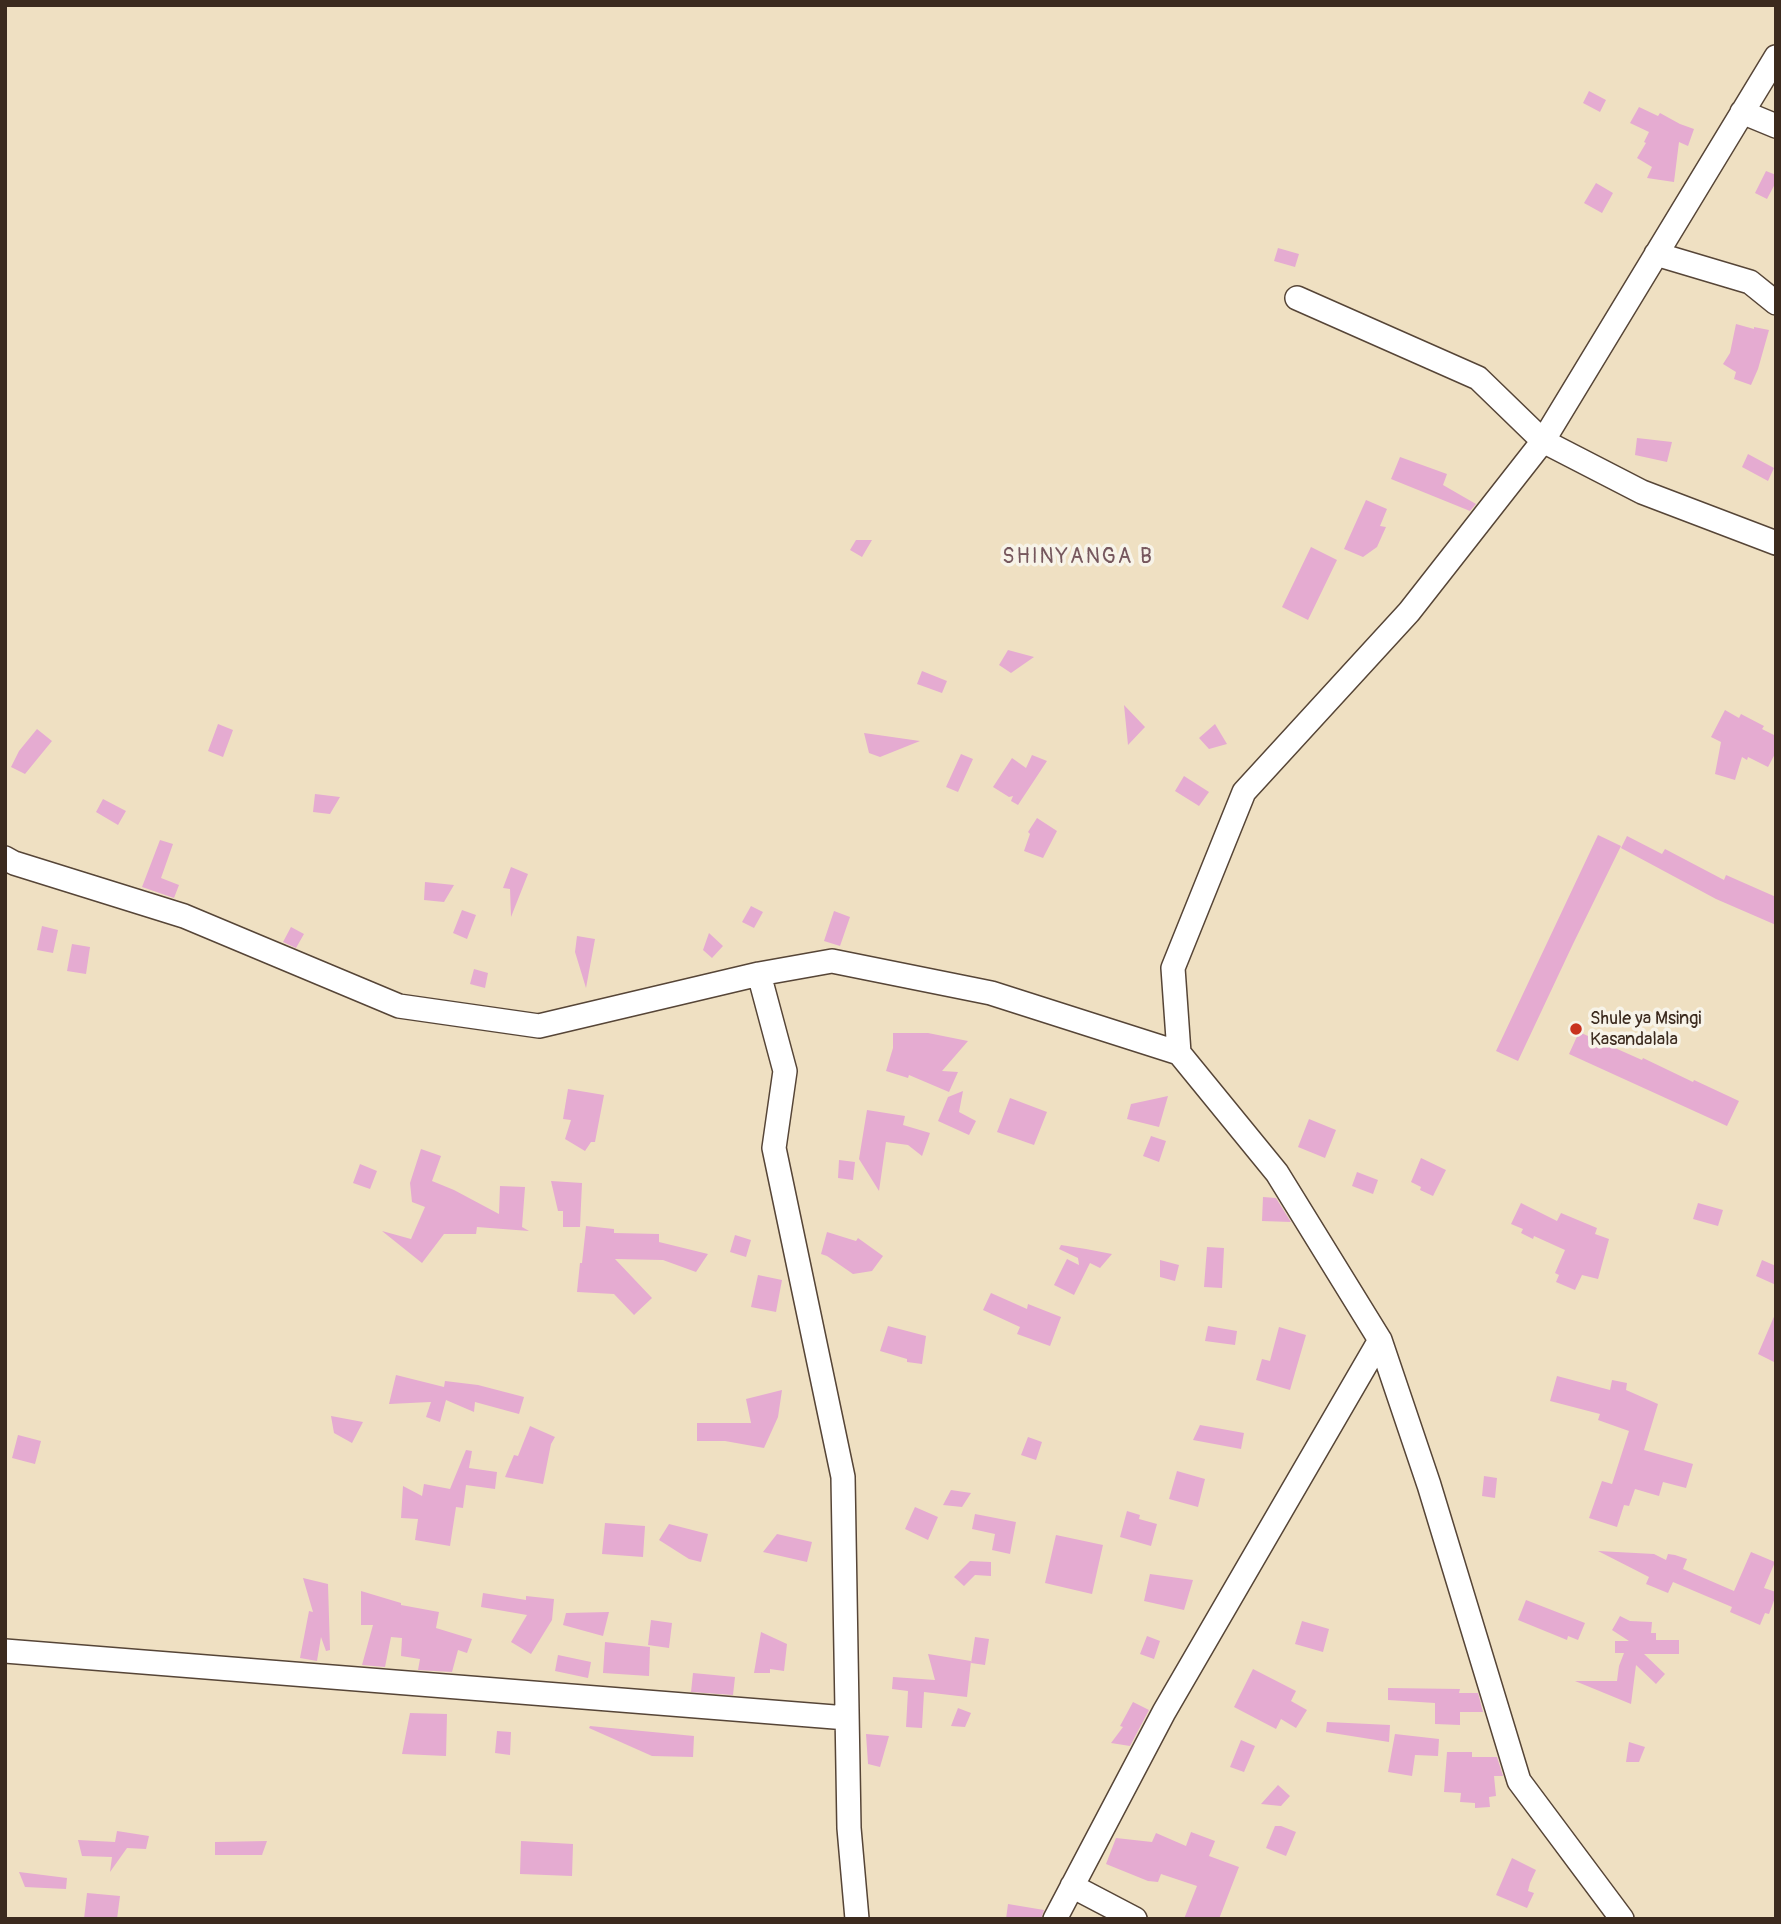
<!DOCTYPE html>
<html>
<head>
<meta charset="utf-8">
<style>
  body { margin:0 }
  #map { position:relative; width:1781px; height:1924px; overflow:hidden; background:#efe0c2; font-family:Pangolin,sans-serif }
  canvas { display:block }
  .frame { position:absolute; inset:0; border:7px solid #3b2a1e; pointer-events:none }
</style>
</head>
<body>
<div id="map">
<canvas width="1781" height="1924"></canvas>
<div class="frame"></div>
</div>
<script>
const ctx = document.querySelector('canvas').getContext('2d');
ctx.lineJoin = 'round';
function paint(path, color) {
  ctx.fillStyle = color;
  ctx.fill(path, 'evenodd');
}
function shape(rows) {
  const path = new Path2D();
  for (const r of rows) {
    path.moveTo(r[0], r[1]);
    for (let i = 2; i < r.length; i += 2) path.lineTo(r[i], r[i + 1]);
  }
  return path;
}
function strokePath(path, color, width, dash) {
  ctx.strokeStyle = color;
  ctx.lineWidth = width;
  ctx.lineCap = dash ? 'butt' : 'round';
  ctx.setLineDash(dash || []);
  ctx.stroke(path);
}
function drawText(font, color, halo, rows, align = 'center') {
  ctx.font = font + ' Pangolin,sans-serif';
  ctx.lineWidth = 7;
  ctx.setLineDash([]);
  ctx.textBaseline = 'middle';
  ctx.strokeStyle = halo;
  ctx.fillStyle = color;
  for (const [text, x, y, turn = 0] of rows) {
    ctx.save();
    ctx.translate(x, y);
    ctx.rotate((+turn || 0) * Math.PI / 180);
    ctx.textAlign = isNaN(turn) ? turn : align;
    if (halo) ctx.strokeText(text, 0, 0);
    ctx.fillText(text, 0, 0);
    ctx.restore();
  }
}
const building = shape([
  [1589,91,1606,100,1600,112,1583,103],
  [1639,107,1658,116,1660,113,1680,124,1694,129,1688,146,1679,142,1674,182,1647,178,1652,167,1637,158,1646,143,1644,142,1649,132,1630,123],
  [1766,171,1776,175,1776,182,1767,199,1755,193],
  [1596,183,1613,193,1602,213,1584,203],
  [1278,248,1299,254,1295,267,1274,261],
  [1736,324,1754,329,1754,327,1769,330,1758,369,1751,385,1734,379,1736,372,1723,364,1730,353],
  [1637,438,1672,442,1667,462,1635,455],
  [1748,454,1774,468,1768,481,1742,467],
  [1400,457,1447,474,1443,485,1476,504,1470,511,1391,479],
  [1366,500,1387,509,1380,526,1386,527,1377,547,1363,557,1344,549],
  [856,540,872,540,862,557,850,550],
  [1311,547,1337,560,1308,620,1282,607],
  [1008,650,1034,657,1011,673,999,665],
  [922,671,947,681,942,693,917,684],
  [1124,705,1145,727,1128,745],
  [1725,710,1739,718,1741,714,1764,726,1762,729,1776,736,1776,752,1768,767,1748,757,1747,760,1742,757,1735,780,1715,774,1721,742,1711,737],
  [218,724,233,730,223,757,208,751],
  [1215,724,1227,744,1209,749,1199,738],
  [37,729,52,741,25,774,11,767,19,751],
  [864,733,920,741,880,757,869,753],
  [961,754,973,759,958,792,946,787],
  [1032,755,1047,761,1018,805,1011,801,1013,796,1009,797,993,787,1012,758,1026,768],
  [1184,776,1209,792,1199,806,1175,791],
  [315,794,340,797,330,814,313,812],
  [103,799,126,811,118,825,96,812],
  [1037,818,1057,831,1043,858,1024,851,1030,834,1028,832],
  [1598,835,1621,846,1573,944,1518,1061,1496,1051],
  [1627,836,1662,854,1665,849,1724,880,1726,875,1776,897,1776,925,1716,899,1621,848],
  [160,840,173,844,161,878,179,885,174,898,142,887],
  [511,867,528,874,511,917,510,889,503,888],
  [425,882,454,885,444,902,424,900],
  [751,906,763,912,754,928,742,922],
  [462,910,476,915,467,939,453,933],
  [834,911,850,917,840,946,824,941],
  [42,926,58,930,53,953,37,950],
  [291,927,304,934,296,948,283,942],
  [709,933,723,946,712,958,703,950],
  [577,936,595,939,586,988,575,952],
  [72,944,90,947,86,974,67,971],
  [474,969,488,973,485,988,470,984],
  [1579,1032,1642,1060,1643,1058,1693,1082,1694,1080,1739,1101,1727,1126,1569,1054],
  [893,1033,928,1033,968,1041,942,1071,958,1072,949,1092,909,1075,908,1078,886,1071,893,1048],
  [568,1089,604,1095,595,1142,591,1142,585,1151,565,1139,571,1120,563,1119],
  [963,1091,959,1112,976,1121,969,1135,938,1121,948,1097],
  [1168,1096,1159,1127,1127,1119,1131,1104],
  [1010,1098,1047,1112,1034,1145,997,1132],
  [867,1110,905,1116,903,1125,930,1133,922,1156,908,1145,886,1142,879,1191,859,1159],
  [1309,1119,1336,1130,1325,1158,1298,1147],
  [1151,1136,1166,1141,1159,1162,1143,1156],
  [421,1149,441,1156,432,1181,454,1190,499,1214,500,1186,525,1187,522,1227,529,1231,477,1227,476,1234,444,1234,422,1263,382,1231,411,1239,425,1207,412,1202,410,1183],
  [1421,1158,1446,1170,1433,1196,1420,1190,1421,1187,1411,1182],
  [839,1160,855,1162,853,1180,838,1178],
  [360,1164,377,1171,370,1189,353,1183],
  [1357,1172,1378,1180,1373,1194,1352,1186],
  [551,1181,582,1183,580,1227,563,1227,563,1211,558,1211],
  [1263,1197,1276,1198,1291,1222,1262,1221],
  [1521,1203,1557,1221,1561,1213,1597,1228,1595,1234,1609,1239,1598,1279,1582,1275,1575,1290,1556,1282,1559,1275,1555,1273,1565,1250,1534,1236,1533,1239,1521,1233,1523,1229,1511,1224],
  [1698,1203,1723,1210,1718,1226,1693,1219],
  [586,1226,614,1229,614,1233,659,1234,659,1242,708,1254,696,1272,663,1260,615,1259,652,1298,634,1315,614,1294,577,1292,580,1263,582,1263],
  [827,1232,856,1241,858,1238,883,1256,872,1271,853,1274,827,1256,821,1254],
  [735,1235,751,1240,746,1257,730,1252],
  [1061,1245,1086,1249,1112,1254,1100,1268,1090,1263,1074,1295,1054,1285,1067,1259,1079,1265,1078,1258,1059,1249],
  [1207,1247,1224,1248,1222,1288,1204,1287],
  [1160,1260,1179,1265,1175,1281,1160,1277],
  [1762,1260,1776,1266,1776,1285,1756,1276],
  [758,1275,782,1280,776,1312,751,1307],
  [991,1293,1027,1309,1028,1304,1061,1317,1050,1346,1017,1334,1020,1327,983,1310],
  [1776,1312,1776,1363,1758,1354],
  [888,1326,926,1336,922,1364,907,1362,907,1359,880,1351],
  [1208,1326,1237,1331,1235,1345,1205,1341],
  [1279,1327,1306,1335,1290,1390,1256,1380,1262,1359,1270,1361],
  [396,1375,444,1387,445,1381,478,1385,524,1397,519,1414,475,1402,474,1412,446,1400,440,1422,426,1417,431,1402,389,1404],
  [1557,1376,1610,1390,1612,1380,1627,1383,1626,1390,1658,1404,1644,1450,1693,1464,1686,1488,1663,1482,1659,1496,1635,1489,1629,1506,1624,1505,1617,1527,1589,1518,1602,1481,1612,1484,1629,1431,1598,1420,1600,1414,1550,1401],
  [782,1390,778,1417,764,1448,725,1441,697,1441,697,1423,751,1423,746,1399],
  [331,1416,363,1422,352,1443,334,1433],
  [1200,1425,1244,1433,1241,1449,1193,1440],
  [530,1426,555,1437,551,1444,543,1484,505,1477,514,1455,518,1456],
  [18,1435,41,1441,35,1464,12,1458],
  [1028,1437,1042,1442,1036,1460,1021,1455],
  [466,1450,472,1451,469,1468,497,1472,495,1489,466,1485,463,1508,456,1507,450,1546,415,1540,418,1519,401,1518,403,1486,422,1496,424,1484,450,1489],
  [1177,1471,1205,1479,1198,1507,1169,1499],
  [1484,1476,1497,1478,1495,1498,1482,1496],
  [951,1490,971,1493,962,1507,943,1505],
  [915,1507,938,1517,928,1540,905,1529],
  [1127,1511,1140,1515,1139,1519,1157,1524,1151,1546,1120,1537],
  [975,1514,1016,1522,1010,1554,992,1550,995,1534,972,1529],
  [605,1523,645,1526,643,1557,602,1554],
  [669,1524,708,1534,701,1562,689,1559,659,1540],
  [777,1534,812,1542,807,1562,763,1552],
  [1056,1535,1103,1545,1092,1594,1045,1583],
  [1598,1551,1654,1554,1666,1560,1668,1554,1675,1555,1687,1559,1683,1569,1734,1591,1751,1552,1775,1562,1764,1588,1776,1592,1776,1595,1769,1614,1765,1613,1760,1625,1730,1612,1732,1607,1673,1582,1668,1593,1646,1584,1649,1577],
  [970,1561,991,1562,991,1576,975,1575,964,1586,954,1577],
  [1150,1574,1193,1580,1184,1610,1144,1601],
  [303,1578,328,1584,330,1650,326,1651,321,1637,317,1661,300,1658,309,1611,313,1612],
  [361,1591,401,1603,401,1605,439,1612,436,1628,472,1639,467,1653,458,1650,452,1672,418,1670,420,1659,401,1656,402,1638,391,1637,385,1667,362,1665,373,1625,361,1625],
  [483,1593,526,1600,526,1596,554,1599,552,1620,531,1654,511,1642,527,1615,481,1607],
  [1526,1600,1585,1623,1578,1640,1568,1636,1567,1640,1518,1620],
  [609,1612,603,1636,563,1625,566,1613],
  [1620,1616,1630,1621,1652,1622,1651,1633,1656,1633,1656,1640,1679,1640,1679,1654,1644,1654,1665,1674,1656,1684,1636,1665,1631,1704,1575,1681,1617,1681,1619,1666,1624,1653,1615,1653,1615,1641,1629,1641,1612,1630],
  [651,1620,672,1623,669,1648,648,1645],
  [1302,1621,1329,1629,1323,1652,1295,1644],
  [761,1632,787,1644,784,1671,770,1669,770,1673,754,1673],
  [1147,1636,1160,1641,1154,1659,1140,1654],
  [975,1637,989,1639,985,1665,971,1663],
  [605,1642,650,1647,649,1676,603,1673],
  [928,1654,971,1661,967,1697,924,1692,922,1728,906,1727,908,1691,892,1689,893,1677,935,1680],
  [558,1655,591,1662,588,1678,555,1671],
  [1253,1669,1296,1691,1291,1701,1307,1710,1296,1728,1281,1719,1276,1729,1234,1707],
  [693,1673,735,1677,733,1695,691,1692],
  [1388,1688,1460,1689,1459,1693,1478,1693,1483,1712,1460,1712,1460,1725,1435,1724,1435,1703,1388,1700],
  [1133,1702,1149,1710,1130,1746,1111,1743,1123,1727,1120,1726],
  [958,1708,971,1713,965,1727,951,1726],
  [410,1713,447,1714,446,1756,402,1754],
  [1327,1722,1390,1725,1389,1742,1326,1732],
  [590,1726,694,1736,693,1757,652,1756,589,1728],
  [497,1731,511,1732,510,1755,495,1753],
  [866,1734,889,1736,880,1767,868,1764],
  [1395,1734,1439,1739,1438,1756,1415,1755,1412,1776,1388,1772],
  [1241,1740,1255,1746,1244,1772,1230,1767],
  [1629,1742,1645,1747,1639,1762,1626,1762],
  [1447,1752,1472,1752,1472,1757,1497,1757,1503,1776,1494,1776,1496,1796,1489,1797,1490,1807,1475,1808,1475,1803,1460,1802,1461,1793,1444,1792],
  [1278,1785,1290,1796,1281,1806,1261,1804],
  [1275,1826,1281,1826,1296,1832,1286,1856,1266,1848],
  [117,1831,149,1836,146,1849,127,1848,110,1872,112,1857,82,1856,78,1840,115,1842],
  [1191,1832,1215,1841,1209,1856,1239,1867,1219,1919,1184,1919,1197,1886,1161,1874,1158,1882,1148,1881,1106,1864,1116,1838,1152,1842,1156,1833,1186,1846],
  [267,1841,262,1855,215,1855,215,1842],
  [521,1841,573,1844,572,1876,520,1874],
  [1512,1858,1536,1870,1530,1883,1528,1891,1534,1893,1527,1908,1496,1895],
  [19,1872,67,1878,66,1889,25,1887],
  [87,1893,120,1896,117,1919,84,1919],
  [1008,1904,1044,1910,1041,1919,1006,1919]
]);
const minor = shape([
  [1742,112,1776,126],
  [1656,254,1750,282,1776,303],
  [1297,298,1478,378,1543,441,1642,492,1776,543],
  [5,858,14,863,184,916,399,1006,539,1026,759,974,832,961,991,993,1179,1053,1277,1173,1380,1340,1429,1485,1519,1781,1622,1919],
  [759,974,785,1071,774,1148,843,1477,849,1828,857,1919],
  [1179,1053,1173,968,1244,792,1409,612,1543,441,1776,57],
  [5,1651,847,1718],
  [1072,1886,1135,1919],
  [1055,1919,1164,1712,1380,1340]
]);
const markers = [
  [1576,1029,7,"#c8321e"]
];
const poiNames = [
  ["Shule ya Msingi",1590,1019],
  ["Kasandalala",1590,1040]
];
const quarterNames = [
  ["SHINYANGA B",1078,558]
];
paint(building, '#e5abd1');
strokePath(minor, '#564537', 26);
strokePath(minor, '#fff', 23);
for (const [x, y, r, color] of markers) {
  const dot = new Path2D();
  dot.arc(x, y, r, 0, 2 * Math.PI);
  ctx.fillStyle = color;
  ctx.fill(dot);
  strokePath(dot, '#f7f3e8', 2.5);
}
drawText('18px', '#3b2a1e', '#f7f3e8', poiNames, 'left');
ctx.letterSpacing = '2px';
drawText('21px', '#76575d', '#f7f3e8', quarterNames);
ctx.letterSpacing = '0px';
</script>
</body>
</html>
